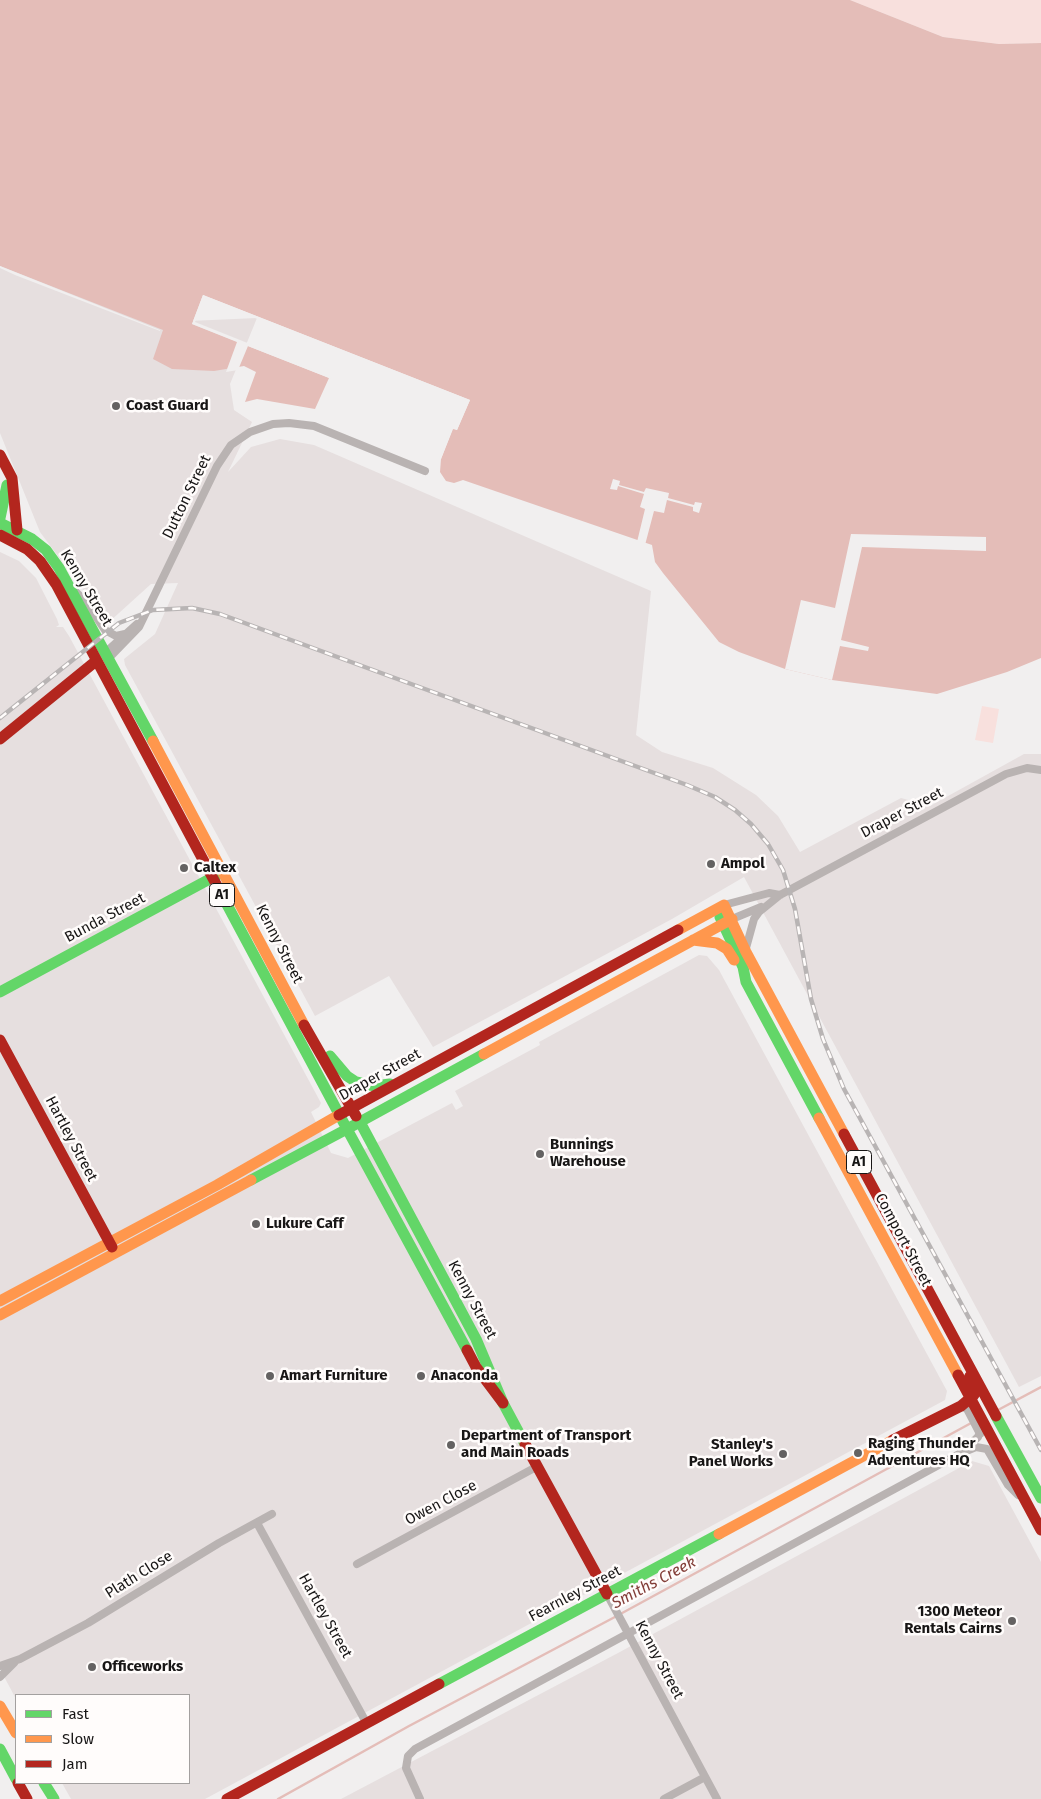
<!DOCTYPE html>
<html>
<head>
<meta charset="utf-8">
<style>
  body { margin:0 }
  #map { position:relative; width:1041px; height:1799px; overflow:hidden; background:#f1efef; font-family:"Fira Sans",sans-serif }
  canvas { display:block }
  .legend { position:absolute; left:15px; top:1694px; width:175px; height:90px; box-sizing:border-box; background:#fffcfb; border:1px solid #a3a09f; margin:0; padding:6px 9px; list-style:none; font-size:15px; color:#181616 }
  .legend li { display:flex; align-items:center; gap:10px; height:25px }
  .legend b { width:25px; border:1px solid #a3a09f }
</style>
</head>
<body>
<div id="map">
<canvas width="1041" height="1799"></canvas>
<ul class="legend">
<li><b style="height:6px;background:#63d668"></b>Fast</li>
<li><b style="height:6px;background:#ff974d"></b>Slow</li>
<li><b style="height:6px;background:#b3261e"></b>Jam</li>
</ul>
</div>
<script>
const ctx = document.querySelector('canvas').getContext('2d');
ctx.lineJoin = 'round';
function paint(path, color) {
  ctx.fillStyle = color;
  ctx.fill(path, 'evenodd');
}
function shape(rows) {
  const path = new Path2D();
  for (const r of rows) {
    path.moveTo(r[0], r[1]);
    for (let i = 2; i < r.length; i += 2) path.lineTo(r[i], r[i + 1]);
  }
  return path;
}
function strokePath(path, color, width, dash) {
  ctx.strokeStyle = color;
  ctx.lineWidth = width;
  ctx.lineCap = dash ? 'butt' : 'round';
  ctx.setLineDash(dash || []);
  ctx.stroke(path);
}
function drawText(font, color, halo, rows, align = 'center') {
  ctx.font = font + ' "Fira Sans",sans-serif';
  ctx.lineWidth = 5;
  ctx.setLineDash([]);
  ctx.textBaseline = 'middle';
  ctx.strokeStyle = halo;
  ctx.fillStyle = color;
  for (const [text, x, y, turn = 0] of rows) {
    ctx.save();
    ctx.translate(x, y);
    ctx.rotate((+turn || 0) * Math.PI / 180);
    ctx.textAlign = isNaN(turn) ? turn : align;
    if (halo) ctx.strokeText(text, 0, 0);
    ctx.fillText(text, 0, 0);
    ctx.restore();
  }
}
const built = shape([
  [0,255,167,322,257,318,230,384,234,410,252,422,228,472,251,447,280,439,314,445,651,591,636,735,662,752,713,768,756,795,778,816,800,852,901,798,930,806,1024,754,1041,754,1041,1376,1019,1387,744,877,672,919,433,1047,389,976,315,1016,125,665,124,659,155,634,178,583,151,584,108,623,40,532,0,433],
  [0,552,19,561,36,578,57,619,59,625,56,627,63,627,69,636,321,1103,319,1107,311,1112,331,1153,348,1158,452,1103,456,1110,463,1106,455,1091,540,1045,539,1042,699,955,707,956,719,970,947,1391,945,1400,205,1799,71,1799,62,1783,189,1783,189,1695,16,1695,16,1699,0,1669],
  [972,1461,989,1466,1041,1562,1041,1799,341,1799,618,1653]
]);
const green = shape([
  [850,0,1041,0,1041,43,999,44,943,37],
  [982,706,999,709,993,743,975,740]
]);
const water = shape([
  [0,0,850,0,943,37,999,44,1041,43,1041,658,1007,672,937,694,832,680,785,669,739,652,719,642,663,573,655,562,652,545,463,480,454,483,446,481,440,472,441,459,453,428,457,430,470,400,203,295,192,324,329,378,315,409,257,399,245,402,256,372,244,366,214,371,172,369,153,359,163,330,0,266]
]);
const pier = shape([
  [0,266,160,330,160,331,15,275,0,268],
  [203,295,470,400,457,430,453,429,441,459,439,458,451,428,456,427,467,401,204,298,195,322,330,376,332,379,248,346,238,370,226,372,237,342,192,324],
  [613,479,620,481,619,485,644,492,646,488,669,493,668,498,694,505,695,502,702,503,699,513,693,511,693,507,667,500,664,513,654,511,645,545,637,542,645,509,640,507,644,494,618,486,617,490,610,489],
  [851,534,986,537,986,551,862,547,841,640,869,647,868,651,840,646,832,680,785,669,801,600,835,608]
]);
const stream = shape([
  [998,1410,1041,1387],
  [278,1799,409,1726,613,1618,973,1422]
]);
const street = shape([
  [77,593,87,603,105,630,116,636,125,634],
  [106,652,137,624],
  [109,658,139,627,217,466,231,445,250,432,273,424,289,423,314,426,425,471],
  [724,905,769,893,780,895],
  [732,919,761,907],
  [746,948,754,919,759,912,780,895,1006,774,1027,768,1041,770],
  [961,1406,967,1409,980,1434],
  [964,1450,978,1437,983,1424],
  [257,1523,367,1724],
  [357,1564,538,1466],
  [607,1594,717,1799],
  [0,1666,20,1659,88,1623,219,1543,272,1514],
  [0,1677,14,1663],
  [420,1799,406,1768,408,1756,415,1749,959,1454,976,1447,987,1449,1008,1485,1018,1495],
  [664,1799,705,1777]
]);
const fast = shape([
  [0,518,7,485],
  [0,523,32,539,46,550,59,568,153,741],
  [224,899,347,1129,484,1054],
  [720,917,743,967,746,982,819,1118],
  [0,992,219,874],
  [330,1056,347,1076,356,1082,375,1086,390,1084],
  [360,1122,476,1339,503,1403,525,1444],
  [251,1180,347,1129,467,1350],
  [996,1416,1041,1498],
  [439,1684,719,1534],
  [0,1749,16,1779],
  [44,1783,54,1799]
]);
const slow = shape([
  [153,741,304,1025],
  [678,930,724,905,746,952,844,1134],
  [693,940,717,943,727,949,734,960],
  [484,1054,732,919],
  [819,1118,958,1375],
  [0,1301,217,1185,339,1115],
  [0,1315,251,1180],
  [719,1534,893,1440],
  [0,1706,16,1733]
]);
const jam = shape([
  [0,455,12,478,17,530],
  [0,535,27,549,40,561,56,584,224,899],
  [0,739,96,661],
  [304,1025,356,1116],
  [0,1040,112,1247],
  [339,1115,678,930],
  [844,1134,996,1416],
  [467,1350,476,1367,503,1403],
  [958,1375,1041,1530],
  [893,1440,961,1406,974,1395,974,1386,970,1376],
  [525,1444,607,1594],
  [18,1783,27,1799],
  [227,1799,439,1684]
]);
const rail = shape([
  [0,718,119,623,153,610,192,608,220,614,687,785,715,797,735,810,751,824,768,844,783,870,795,909,811,999,823,1039,844,1089,1041,1450]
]);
const markers = [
  [116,406,5,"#646262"],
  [711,864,5,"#646262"],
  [184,868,5,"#646262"],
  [540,1154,5,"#646262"],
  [256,1224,5,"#646262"],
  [270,1376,5,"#646262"],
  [421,1376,5,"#646262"],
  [451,1445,5,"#646262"],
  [858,1453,5,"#646262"],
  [783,1454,5,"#646262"],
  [1012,1621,5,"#646262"],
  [92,1667,5,"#646262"]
];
const shields = [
  [222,895,25],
  [859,1162,25]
];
const shieldNames = [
  ["A1",222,895],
  ["A1",859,1162]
];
const poiNames = [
  ["Coast Guard",126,406],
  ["Ampol",721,864],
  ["Caltex",194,868],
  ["Bunnings",550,1145],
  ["Warehouse",550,1162],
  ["Lukure Caff",266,1224],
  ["Amart Furniture",280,1376],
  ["Anaconda",431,1376],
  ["Department of Transport",461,1436],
  ["and Main Roads",461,1453],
  ["Raging Thunder",868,1444],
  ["Adventures HQ",868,1461],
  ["Stanley's",773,1445,"right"],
  ["Panel Works",773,1462,"right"],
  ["1300 Meteor",1002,1612,"right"],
  ["Rentals Cairns",1002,1629,"right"],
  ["Officeworks",102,1667]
];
const streetNames = [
  ["Dutton Street",187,497,-64],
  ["Kenny Street",86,588,59],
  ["Draper Street",902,813,-28],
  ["Bunda Street",105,918,-28],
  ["Kenny Street",279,944,63],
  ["Draper Street",380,1075,-29],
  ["Hartley Street",71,1139,62],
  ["Comport Street",903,1240,62],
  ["Kenny Street",472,1300,62],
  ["Owen Close",441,1503,-28],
  ["Plath Close",139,1575,-32],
  ["Fearnley Street",575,1594,-28],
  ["Hartley Street",325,1616,61],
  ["Kenny Street",659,1660,62]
];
const waterNames = [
  ["Smiths Creek",654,1583,-28]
];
paint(built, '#e6dfdf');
paint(green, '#f8e0dd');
paint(water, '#e4bdb8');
paint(pier, '#f1efef');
strokePath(stream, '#e4bdb8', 2.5);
strokePath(street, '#b9b3b2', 8);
strokePath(fast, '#63d668', 11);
strokePath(slow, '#ff974d', 11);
strokePath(jam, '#b3261e', 11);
strokePath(rail, '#b8b4b4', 4.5);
strokePath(rail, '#fffcfb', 2.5, [8]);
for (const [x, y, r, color] of markers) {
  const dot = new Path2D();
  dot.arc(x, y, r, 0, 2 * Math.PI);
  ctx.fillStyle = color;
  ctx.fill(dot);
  strokePath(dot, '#fffcfb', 2);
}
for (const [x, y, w] of shields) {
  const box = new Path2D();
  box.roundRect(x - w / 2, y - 11.5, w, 23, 4);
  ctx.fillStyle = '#fffcfb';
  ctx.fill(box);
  strokePath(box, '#181616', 1);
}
drawText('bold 14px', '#181616', null, shieldNames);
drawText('bold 15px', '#181616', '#fffcfb', poiNames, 'left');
drawText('15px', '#181616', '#fffcfb', streetNames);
drawText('italic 16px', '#833e38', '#fffcfb', waterNames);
</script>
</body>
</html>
